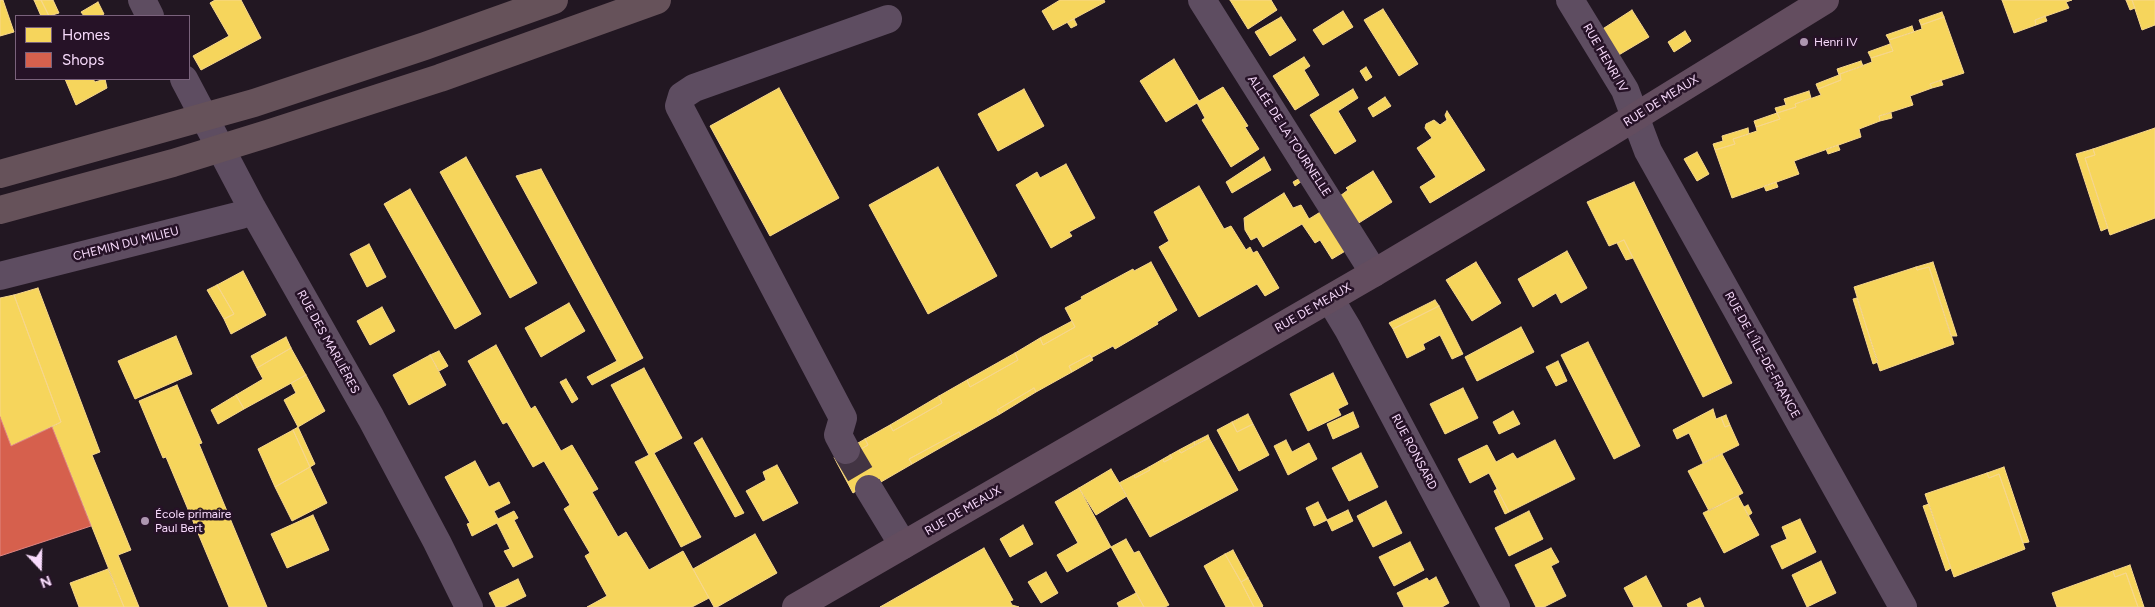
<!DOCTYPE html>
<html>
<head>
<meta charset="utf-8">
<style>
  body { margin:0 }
  #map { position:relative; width:2155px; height:607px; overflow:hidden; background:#221722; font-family:Figtree,sans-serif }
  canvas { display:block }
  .legend { position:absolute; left:15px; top:15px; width:175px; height:65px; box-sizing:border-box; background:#261227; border:1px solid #7a627c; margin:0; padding:6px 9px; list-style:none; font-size:15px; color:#f8dbfc }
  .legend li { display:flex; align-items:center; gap:10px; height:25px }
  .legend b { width:25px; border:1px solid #7a627c }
  .north { position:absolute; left:15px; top:542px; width:50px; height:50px; -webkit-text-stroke:4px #261227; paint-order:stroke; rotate:159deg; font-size:14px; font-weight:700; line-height:20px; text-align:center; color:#f8dbfc }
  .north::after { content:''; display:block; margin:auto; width:18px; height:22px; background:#f8dbfc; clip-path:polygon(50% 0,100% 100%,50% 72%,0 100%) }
</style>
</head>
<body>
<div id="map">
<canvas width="2155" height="607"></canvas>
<ul class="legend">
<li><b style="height:14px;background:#f6d55c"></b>Homes</li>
<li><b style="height:14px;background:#d6604d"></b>Shops</li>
</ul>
<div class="north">N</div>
</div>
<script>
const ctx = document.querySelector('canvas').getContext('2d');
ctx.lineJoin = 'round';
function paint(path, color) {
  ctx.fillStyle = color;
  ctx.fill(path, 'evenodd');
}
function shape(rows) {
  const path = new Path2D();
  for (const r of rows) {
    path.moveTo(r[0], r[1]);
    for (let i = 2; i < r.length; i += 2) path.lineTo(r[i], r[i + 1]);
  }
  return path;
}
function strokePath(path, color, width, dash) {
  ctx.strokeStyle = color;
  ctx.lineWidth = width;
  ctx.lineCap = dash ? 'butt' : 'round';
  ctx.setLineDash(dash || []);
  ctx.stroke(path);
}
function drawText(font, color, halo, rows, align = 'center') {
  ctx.font = font + ' Figtree,sans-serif';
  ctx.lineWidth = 5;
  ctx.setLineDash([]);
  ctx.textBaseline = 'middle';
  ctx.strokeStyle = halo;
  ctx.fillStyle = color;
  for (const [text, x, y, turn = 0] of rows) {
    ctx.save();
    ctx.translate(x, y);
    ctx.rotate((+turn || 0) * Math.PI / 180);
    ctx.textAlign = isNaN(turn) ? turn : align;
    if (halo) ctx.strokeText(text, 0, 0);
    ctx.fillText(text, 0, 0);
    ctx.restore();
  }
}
const homes = shape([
  [0,0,3,0,14,32,0,36,0,0],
  [34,0,41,0,49,16,41,16,34,0],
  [41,0,53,0,59,13,49,16,41,0],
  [215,0,241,0,261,38,201,70,193,56,229,36,210,3,215,0],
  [1060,0,1104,0,1105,2,1053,30,1042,11,1060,0],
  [1230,0,1271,0,1277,10,1248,29,1230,0],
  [2002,0,2072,0,2066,2,2069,8,2035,20,2036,25,2014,33,2002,0],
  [2126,0,2132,0,2135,8,2130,10,2126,0],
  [2132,0,2155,0,2155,25,2142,30,2132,0],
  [98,2,104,14,101,16,84,16,81,12,98,2],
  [1383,9,1418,64,1399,76,1364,20,1383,9],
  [1632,10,1649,37,1617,56,1601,30,1632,10],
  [1343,11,1353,27,1323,45,1313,30,1343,11],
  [1942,12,1944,17,1921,25,1919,20,1942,12],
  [2045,16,2047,21,2036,25,2035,20,2045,16],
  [1281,17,1296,40,1270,56,1255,32,1281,17],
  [1944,17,1964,73,1930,84,1932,88,1910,96,1913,105,1879,116,1880,121,1859,129,1861,137,1794,161,1799,174,1732,198,1715,150,1735,144,1733,139,1757,131,1756,127,1780,119,1777,113,1796,107,1795,104,1821,95,1818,89,1841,80,1840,74,1872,62,1871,58,1893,51,1889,40,1922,29,1921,25,1944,17],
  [1074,19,1077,25,1071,28,1067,22,1074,19],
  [1912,26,1914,32,1889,40,1886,35,1912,26],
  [1685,31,1691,41,1674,52,1668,42,1685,31],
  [1890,44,1893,51,1871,58,1868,52,1890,44],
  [1304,57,1310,66,1304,70,1319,95,1295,110,1273,76,1304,57],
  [1174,59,1199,101,1223,87,1248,126,1245,127,1259,149,1231,167,1202,120,1205,118,1197,103,1166,122,1140,81,1174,59],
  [1861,61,1863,66,1840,74,1841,80,1818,89,1816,84,1839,75,1837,69,1861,61],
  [1366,67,1372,77,1366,81,1360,71,1366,67],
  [65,79,93,79,95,82,105,79,107,88,76,105,65,79],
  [1941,80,1943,85,1932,88,1930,84,1941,80],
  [779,88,839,198,770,236,710,126,779,88],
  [1024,89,1044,126,998,151,978,114,1024,89],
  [1353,89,1358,98,1338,111,1356,141,1335,154,1310,115,1353,89],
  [1809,91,1811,98,1795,104,1796,107,1777,113,1775,108,1786,105,1784,99,1809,91],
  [1385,97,1391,106,1373,117,1368,108,1385,97],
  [1447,111,1485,170,1430,203,1420,187,1436,177,1417,148,1432,138,1425,128,1426,124,1434,120,1440,125,1447,120,1445,115,1447,111],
  [1777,113,1780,119,1756,127,1754,121,1777,113],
  [1891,113,1892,118,1880,121,1879,116,1891,113],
  [1748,128,1749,134,1733,139,1735,144,1715,150,1713,144,1723,141,1722,136,1748,128],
  [2155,128,2155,218,2110,235,2085,158,2095,155,2093,149,2155,128],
  [1838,145,1840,150,1828,154,1826,149,1838,145],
  [2093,149,2095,155,2085,158,2108,228,2101,231,2076,154,2093,149],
  [1697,152,1709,174,1697,181,1684,159,1697,152],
  [466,157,537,283,510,298,440,172,466,157],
  [1264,157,1271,170,1232,193,1226,182,1264,157],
  [1066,164,1095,218,1069,232,1072,236,1051,248,1016,185,1037,172,1040,178,1066,164],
  [938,167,997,276,928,314,869,205,938,167],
  [541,169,643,358,592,385,587,377,617,361,516,176,541,169],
  [1373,171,1392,202,1354,226,1336,199,1348,190,1346,188,1373,171],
  [1300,178,1302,181,1295,186,1293,182,1300,178],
  [1634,182,1732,383,1703,397,1624,240,1609,246,1587,202,1634,182],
  [1776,182,1778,187,1766,191,1764,186,1776,182],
  [1199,186,1224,229,1231,226,1246,250,1250,247,1253,253,1257,251,1279,288,1265,296,1257,284,1199,317,1159,247,1169,241,1154,212,1199,186],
  [410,189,481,314,455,329,384,204,410,189],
  [1284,193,1293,208,1301,205,1309,219,1322,211,1347,250,1332,259,1320,240,1315,243,1302,224,1263,247,1257,237,1251,240,1245,230,1244,218,1284,193],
  [1624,240,1633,258,1626,260,1617,243,1624,240],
  [369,244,386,277,367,287,350,254,369,244],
  [1567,251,1587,288,1561,303,1556,293,1533,307,1518,279,1567,251],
  [1151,262,1177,310,1157,322,1158,324,1115,349,1113,346,1091,358,1090,355,1069,366,1072,372,1036,392,1034,388,997,410,1000,414,961,436,959,432,909,459,912,464,874,486,872,481,853,493,837,463,868,445,865,439,890,425,893,431,942,403,939,396,967,380,970,387,1018,360,1015,353,1040,338,1043,345,1075,327,1065,308,1082,299,1081,297,1133,269,1134,271,1151,262],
  [1476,262,1501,303,1472,321,1446,280,1476,262],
  [1933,262,1957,336,1951,336,1929,267,1917,270,1916,267,1933,262],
  [1916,267,1917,270,1929,267,1954,344,1880,371,1854,287,1916,267],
  [243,271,266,315,231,334,224,319,234,314,217,285,243,271],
  [217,285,234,314,224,319,207,290,217,285],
  [38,288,100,452,92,455,131,550,118,555,139,607,124,607,52,427,61,422,14,295,38,288],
  [14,295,61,422,11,446,0,417,0,298,14,295],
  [1857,298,1864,320,1878,362,1873,364,1853,299,1857,298],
  [1435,300,1439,306,1393,329,1389,323,1435,300],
  [569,303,585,331,541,357,525,328,569,303],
  [1439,306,1463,354,1452,359,1440,335,1423,344,1425,349,1407,358,1393,329,1439,306],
  [382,307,395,331,370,345,357,321,382,307],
  [1072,321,1075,327,1043,345,1040,338,1072,321],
  [1521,327,1534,352,1477,381,1465,357,1521,327],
  [176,336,192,374,135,399,118,361,176,336],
  [286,337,291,348,257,368,251,356,286,337],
  [1588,342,1640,446,1614,459,1561,355,1588,342],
  [496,345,531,409,535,406,561,451,572,445,598,489,592,492,618,537,626,532,649,570,683,551,709,598,692,607,587,607,607,596,585,556,590,553,564,509,570,505,544,461,533,467,507,422,503,424,468,361,496,345],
  [291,348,306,375,244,409,236,395,263,379,257,368,291,348],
  [439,351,448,366,439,371,430,355,439,351],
  [1015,353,1018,360,970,387,967,380,1015,353],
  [430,355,446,385,409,405,393,375,430,355],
  [1090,355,1093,360,1072,372,1069,366,1090,355],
  [1558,361,1567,381,1556,386,1546,367,1558,361],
  [644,368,682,438,654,453,701,537,681,547,635,462,649,455,611,385,644,368],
  [1333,373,1348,404,1338,409,1341,415,1308,431,1290,394,1333,373],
  [306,375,325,411,298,427,284,400,296,393,291,383,306,375],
  [566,379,578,399,572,403,560,382,566,379],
  [177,385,202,443,199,444,267,607,229,607,166,457,163,458,139,401,177,385],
  [1034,388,1036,392,1000,414,997,410,1034,388],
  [1463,388,1478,418,1445,434,1430,404,1463,388],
  [236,395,244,409,218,424,211,410,236,395],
  [939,396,942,403,893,431,890,425,939,396],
  [1713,409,1716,419,1721,417,1725,427,1730,425,1739,445,1703,463,1689,433,1677,439,1673,430,1713,409],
  [1513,411,1520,424,1499,434,1493,422,1513,411],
  [1353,412,1359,427,1333,439,1327,424,1353,412],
  [1248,414,1253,424,1237,432,1232,422,1248,414],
  [1726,415,1730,425,1725,427,1721,417,1726,415],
  [1232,422,1237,432,1253,424,1269,455,1239,471,1217,430,1232,422],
  [298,427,315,464,310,467,293,430,298,427],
  [293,430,310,467,275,487,258,449,293,430],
  [959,432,961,436,912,464,909,459,959,432],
  [1208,435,1209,438,1195,445,1194,442,1208,435],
  [702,438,744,513,735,517,694,443,702,438],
  [1209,438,1238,490,1150,537,1119,483,1134,475,1135,478,1150,470,1149,467,1163,459,1164,462,1172,458,1170,455,1179,450,1181,453,1209,438],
  [865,439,868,445,837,463,834,457,865,439],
  [1286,440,1292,452,1309,443,1317,459,1288,475,1274,446,1286,440],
  [1555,440,1575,479,1509,512,1489,473,1470,483,1458,459,1487,445,1496,462,1513,453,1517,459,1555,440],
  [1194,442,1195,445,1181,453,1179,450,1194,442],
  [1361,453,1378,487,1349,501,1332,468,1361,453],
  [1722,454,1743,493,1709,511,1688,471,1722,454],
  [1170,455,1172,458,1164,462,1163,459,1170,455],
  [475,461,489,487,499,482,510,503,494,511,498,519,514,511,518,518,514,520,533,557,513,567,504,551,510,549,497,523,472,536,467,524,470,523,445,477,475,461],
  [777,465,798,503,763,521,746,491,766,480,763,472,777,465],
  [310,467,327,503,292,521,275,487,310,467],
  [1149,467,1150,470,1135,478,1134,475,1149,467],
  [2004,467,2029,542,2023,543,1999,474,1989,478,1987,473,2004,467],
  [1111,469,1127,496,1096,515,1079,488,1111,469],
  [1987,473,1989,478,1999,474,2025,549,1954,577,1925,494,1987,473],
  [1079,488,1111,547,1067,572,1057,555,1078,543,1055,502,1079,488],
  [1497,489,1509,512,1505,514,1494,491,1497,489],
  [1738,496,1759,535,1724,553,1703,513,1738,496],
  [1386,501,1402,533,1373,547,1357,516,1386,501],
  [1318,502,1327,520,1314,526,1306,508,1318,502],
  [1929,504,1951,568,1946,571,1923,506,1929,504],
  [1748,505,1752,513,1748,516,1744,507,1748,505],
  [1348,510,1353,521,1332,531,1327,520,1348,510],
  [1529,511,1543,539,1509,556,1495,528,1529,511],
  [313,515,329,550,287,568,271,534,313,515],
  [1800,519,1816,552,1782,569,1771,546,1787,539,1782,527,1800,519],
  [1023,525,1033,544,1010,557,1000,539,1023,525],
  [755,534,777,573,717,607,714,607,693,569,755,534],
  [1126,539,1134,553,1139,551,1169,605,1165,607,1144,607,1111,547,1126,539],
  [1410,542,1424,570,1394,586,1379,557,1410,542],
  [984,548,1013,600,1010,601,1012,605,1019,607,880,607,984,548],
  [1551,548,1559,562,1551,566,1566,596,1544,607,1536,607,1515,565,1551,548],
  [1233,550,1248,578,1241,582,1225,554,1233,550],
  [1225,554,1241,582,1254,607,1226,607,1204,566,1225,554],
  [1821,561,1836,593,1807,607,1792,575,1821,561],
  [2130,565,2144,607,2138,607,2126,573,2115,577,2113,571,2130,565],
  [108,569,124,607,79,607,70,583,108,569],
  [2113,571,2115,577,2126,573,2138,607,2057,607,2052,593,2113,571],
  [1046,572,1058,593,1041,603,1028,582,1046,572],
  [1646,576,1662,607,1634,607,1624,588,1646,576],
  [1436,577,1449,603,1442,607,1404,607,1397,593,1427,578,1429,581,1436,577],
  [1248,578,1263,606,1262,607,1254,607,1241,582,1248,578],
  [518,579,526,596,504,607,496,607,489,593,518,579],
  [1136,593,1144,607,1119,607,1117,603,1136,593],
  [1700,598,1704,607,1688,607,1687,604,1700,598]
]);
const shops = shape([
  [0,417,11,446,52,427,91,526,0,556,0,417]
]);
const minorTunnel = shape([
  [846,450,869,489]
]);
const minor = shape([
  [142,0,150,16],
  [1202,0,1374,273],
  [1570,0,1625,90,1648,151,1903,607],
  [184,79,252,208,371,418,437,542,469,607],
  [0,276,241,215,252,208],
  [1330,299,1348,329,1496,607],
  [846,450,838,435,843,418,679,106,682,96,694,88,888,19],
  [869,489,903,545]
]);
const major = shape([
  [796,607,1374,273,1606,135,1825,0]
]);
const highway = shape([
  [0,174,254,103,425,46,554,0],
  [0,210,173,163,270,133,440,78,657,0]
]);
const markers = [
  [1804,42,5,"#ad96b0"],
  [145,521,5,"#ad96b0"]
];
const poiNames = [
  ["Henri IV",1814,42],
  ["École primaire",155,514],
  ["Paul Bert",155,528]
];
const streetNames = [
  ["RUE HENRI IV",1605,58,60],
  ["RUE DE MEAUX",1661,101,-32],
  ["ALLÉE DE LA TOURNELLE",1289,136,57],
  ["CHEMIN DU MILIEU",126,244,-14],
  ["RUE DE MEAUX",1313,308,-30],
  ["RUE DES MARLIÈRES",328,342,61],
  ["RUE DE L'ÎLE-DE-FRANCE",1762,355,61],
  ["RUE RONSARD",1414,452,62],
  ["RUE DE MEAUX",963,511,-30]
];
paint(homes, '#f6d55c');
strokePath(homes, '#f7d78c', 1);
paint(shops, '#d6604d');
strokePath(shops, '#e08582', 1);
strokePath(minorTunnel, '#423443', 28, [28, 14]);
strokePath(minor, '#5e4d61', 28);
strokePath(major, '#634d5f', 28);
strokePath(highway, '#66525a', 28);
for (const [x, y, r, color] of markers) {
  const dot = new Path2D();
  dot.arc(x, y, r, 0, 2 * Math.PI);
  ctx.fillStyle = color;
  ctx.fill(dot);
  strokePath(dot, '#261227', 2);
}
drawText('12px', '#f8dbfc', '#261227', poiNames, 'left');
drawText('12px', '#f8dbfc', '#261227', streetNames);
</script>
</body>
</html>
